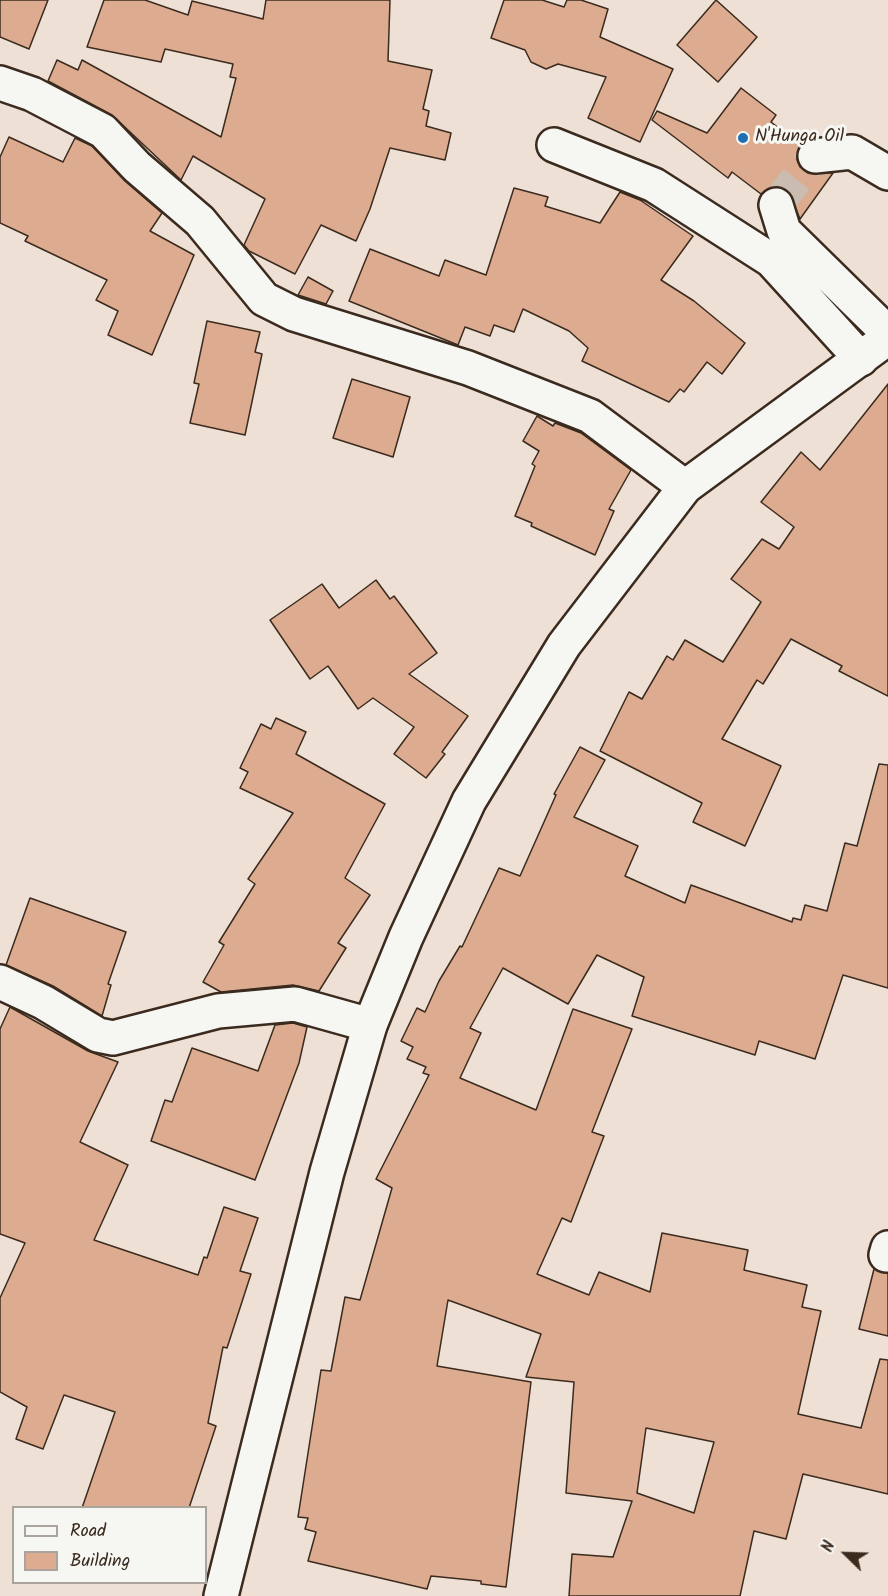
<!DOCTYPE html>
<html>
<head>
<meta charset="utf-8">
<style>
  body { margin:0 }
  #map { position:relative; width:888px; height:1596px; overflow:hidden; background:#eee0d5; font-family:Kalam,sans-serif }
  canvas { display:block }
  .legend { position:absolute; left:12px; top:1506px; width:195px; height:78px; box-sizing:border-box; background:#f6f6f2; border:2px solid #aba49d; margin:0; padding:8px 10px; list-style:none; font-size:18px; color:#3b2a1e }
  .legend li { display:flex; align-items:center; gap:12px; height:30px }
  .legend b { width:30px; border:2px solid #aba49d }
  .north { position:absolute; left:816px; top:1524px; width:60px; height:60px; -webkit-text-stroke:4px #f6f6f2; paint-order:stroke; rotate:293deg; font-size:16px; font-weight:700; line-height:24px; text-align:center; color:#3b2a1e }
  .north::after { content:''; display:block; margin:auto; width:21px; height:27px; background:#3b2a1e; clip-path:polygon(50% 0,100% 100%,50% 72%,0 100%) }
</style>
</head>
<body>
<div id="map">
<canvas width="888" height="1596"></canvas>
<ul class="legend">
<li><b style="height:8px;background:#f6f6f2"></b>Road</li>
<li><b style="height:16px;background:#ddac90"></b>Building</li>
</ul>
<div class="north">N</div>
</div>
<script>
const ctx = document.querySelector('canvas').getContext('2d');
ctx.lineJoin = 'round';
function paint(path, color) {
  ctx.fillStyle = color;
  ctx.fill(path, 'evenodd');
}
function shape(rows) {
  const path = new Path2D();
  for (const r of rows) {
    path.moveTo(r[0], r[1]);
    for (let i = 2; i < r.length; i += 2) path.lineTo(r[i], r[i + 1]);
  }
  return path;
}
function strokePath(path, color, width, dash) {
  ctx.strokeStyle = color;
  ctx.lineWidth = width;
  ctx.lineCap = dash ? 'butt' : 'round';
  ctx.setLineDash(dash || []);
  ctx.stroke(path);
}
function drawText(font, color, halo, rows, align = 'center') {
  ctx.font = font + ' Kalam,sans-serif';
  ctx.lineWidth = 6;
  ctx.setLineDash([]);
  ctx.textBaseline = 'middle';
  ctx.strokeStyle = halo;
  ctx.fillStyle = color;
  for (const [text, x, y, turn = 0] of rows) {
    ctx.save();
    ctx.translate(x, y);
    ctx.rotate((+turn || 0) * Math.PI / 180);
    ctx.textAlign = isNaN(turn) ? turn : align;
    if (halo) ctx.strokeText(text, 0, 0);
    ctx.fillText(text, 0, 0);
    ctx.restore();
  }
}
const building = shape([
  [0,0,48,0,29,49,0,37,0,0],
  [104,0,145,0,188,15,192,1,263,19,266,0,390,0,388,61,432,70,423,109,429,111,426,126,451,133,445,160,390,148,370,209,356,241,321,225,295,274,249,251,244,245,265,199,193,156,181,180,112,115,48,81,57,60,78,70,82,60,221,137,236,78,230,77,233,64,165,49,161,62,87,47,104,0],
  [504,0,542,0,564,7,567,0,581,0,608,9,600,37,673,69,640,142,588,118,606,77,558,64,546,69,531,62,525,50,491,38,504,0],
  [716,0,757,37,718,82,677,45,716,0],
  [741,88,776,115,771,122,801,145,796,157,800,167,808,173,833,173,800,219,788,191,781,187,771,187,761,194,732,172,728,178,652,120,657,111,707,133,741,88],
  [9,137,63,162,75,138,92,146,125,181,162,213,150,231,194,255,152,355,108,335,118,311,96,300,107,280,25,241,28,236,0,223,0,157,9,137],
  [514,188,548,197,545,206,600,223,620,192,640,200,693,236,661,280,694,301,745,343,722,374,707,362,684,392,680,389,669,402,582,361,588,348,569,331,523,309,514,332,494,325,490,336,465,327,458,345,349,301,370,249,439,276,445,260,486,275,514,188],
  [308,277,333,291,326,304,298,295,308,277],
  [207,321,260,332,255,352,262,354,245,435,190,423,199,384,194,383,207,321],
  [352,379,410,397,393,457,333,438,352,379],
  [888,384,888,696,839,671,842,666,791,639,763,684,757,680,722,739,781,766,745,846,693,822,702,803,600,751,629,692,642,699,667,656,673,660,685,640,723,662,761,602,731,579,762,539,779,549,794,527,761,502,801,452,820,470,888,384],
  [537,416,553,426,555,423,581,433,631,470,609,509,614,511,595,555,531,526,532,523,515,516,535,466,532,464,539,451,523,441,537,416],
  [376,580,390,599,394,596,437,653,409,674,468,716,442,752,445,754,426,778,394,754,414,727,373,698,358,709,328,666,310,679,270,620,322,584,339,608,376,580],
  [276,718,306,732,296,754,385,804,345,878,370,895,338,943,346,948,319,991,293,985,221,992,203,982,224,945,219,942,255,884,248,879,293,813,240,788,248,772,240,768,261,724,271,729,276,718],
  [580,747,605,760,574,817,638,846,625,876,685,903,691,885,792,922,793,918,801,920,805,905,827,911,845,843,857,846,879,764,888,765,888,988,843,975,815,1059,759,1041,755,1055,632,1016,644,977,597,955,568,1004,503,968,470,1028,481,1033,460,1078,536,1110,573,1009,632,1029,592,1132,604,1136,571,1222,562,1218,537,1274,589,1295,599,1272,650,1292,662,1233,748,1250,744,1270,807,1285,802,1307,821,1311,798,1414,861,1428,880,1359,888,1360,888,1494,803,1474,786,1539,754,1531,740,1596,569,1596,572,1554,613,1557,632,1501,566,1493,574,1382,526,1377,541,1334,448,1300,437,1366,531,1382,506,1587,481,1584,481,1581,431,1576,427,1589,308,1561,316,1532,305,1529,308,1518,298,1517,321,1370,331,1371,345,1297,360,1300,392,1188,376,1179,429,1075,423,1073,426,1067,407,1059,413,1047,401,1041,417,1008,425,1012,439,981,460,946,462,947,499,868,520,876,556,795,554,794,580,747],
  [646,1428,714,1442,694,1513,637,1493,646,1428],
  [30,898,126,932,108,984,111,985,102,1016,53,986,6,965,30,898],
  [10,1007,88,1051,118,1062,80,1142,128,1165,94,1240,198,1275,204,1257,207,1258,224,1207,258,1218,240,1271,251,1274,227,1348,223,1347,208,1423,216,1426,189,1508,82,1508,115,1412,64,1395,43,1449,16,1439,27,1407,0,1392,0,1298,25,1243,0,1234,0,1029,10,1007],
  [293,1023,307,1027,299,1063,255,1180,151,1141,165,1100,172,1102,192,1048,258,1071,275,1025,293,1023],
  [874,1269,888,1273,888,1336,859,1329,874,1269]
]);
const minorTunnel = shape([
  [776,205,815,156]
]);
const minor = shape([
  [0,83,32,94,103,131,137,167,200,221,264,299,294,314,468,368,590,416,685,487],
  [554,145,654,185,771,260,861,359],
  [815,156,852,152,888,173],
  [776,205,784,231,888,333],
  [0,982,43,1002,98,1035,113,1038,218,1011,295,1004,370,1025],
  [886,1255,888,1248]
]);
const major = shape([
  [221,1596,327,1172,370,1025,406,937,469,801,564,645,685,487,888,338]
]);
const markers = [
  [743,138,6,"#1f6fb2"]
];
const poiNames = [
  ["N'Hunga Oil",755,138]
];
paint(building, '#ddac90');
strokePath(building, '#3b2a1e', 1.5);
strokePath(minorTunnel, '#cabcb0', 33, [33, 16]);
strokePath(minor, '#3b2a1e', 38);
strokePath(major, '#3b2a1e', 38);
strokePath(minor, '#f6f6f2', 33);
strokePath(major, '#f6f6f2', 33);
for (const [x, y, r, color] of markers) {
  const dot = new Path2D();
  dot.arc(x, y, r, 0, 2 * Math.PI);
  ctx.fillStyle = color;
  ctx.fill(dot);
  strokePath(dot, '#f6f6f2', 2);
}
drawText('18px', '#3b2a1e', '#f6f6f2', poiNames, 'left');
</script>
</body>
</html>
